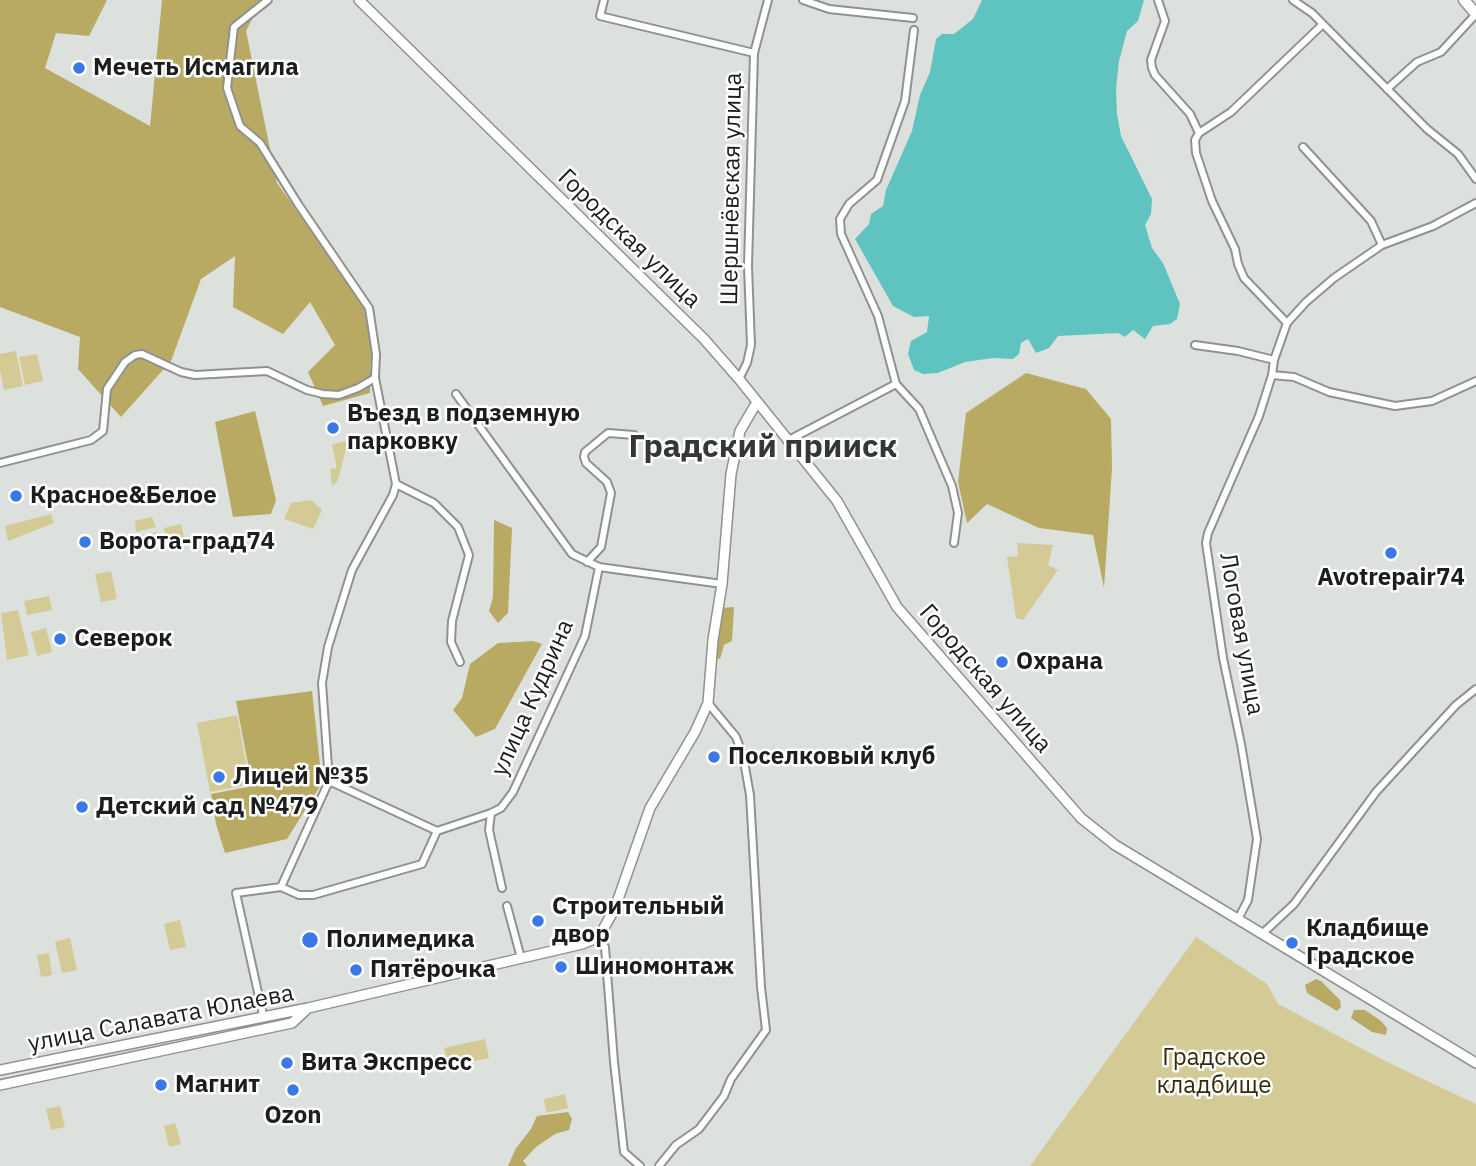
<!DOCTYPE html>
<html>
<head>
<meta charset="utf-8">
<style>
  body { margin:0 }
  canvas { display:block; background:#dde1dd }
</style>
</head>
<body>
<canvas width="1476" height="1166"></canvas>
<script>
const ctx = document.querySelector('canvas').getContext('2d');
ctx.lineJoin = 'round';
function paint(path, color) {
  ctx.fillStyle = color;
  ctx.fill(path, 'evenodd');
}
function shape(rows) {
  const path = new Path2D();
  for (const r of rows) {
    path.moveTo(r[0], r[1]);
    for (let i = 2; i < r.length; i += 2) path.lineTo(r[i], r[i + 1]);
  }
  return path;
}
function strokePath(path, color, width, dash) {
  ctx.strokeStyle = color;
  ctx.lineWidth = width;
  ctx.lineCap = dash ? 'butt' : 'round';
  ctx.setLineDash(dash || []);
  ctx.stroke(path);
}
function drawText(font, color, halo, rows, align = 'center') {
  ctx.font = font + ' "IBM Plex Sans",sans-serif';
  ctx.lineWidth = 5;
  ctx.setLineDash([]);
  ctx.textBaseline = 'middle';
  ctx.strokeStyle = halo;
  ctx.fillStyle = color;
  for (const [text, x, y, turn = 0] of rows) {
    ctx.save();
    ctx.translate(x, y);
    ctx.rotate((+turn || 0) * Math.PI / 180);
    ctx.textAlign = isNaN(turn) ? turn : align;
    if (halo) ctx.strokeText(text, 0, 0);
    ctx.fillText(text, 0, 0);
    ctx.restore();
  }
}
const green = shape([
  [16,351,23,386,4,390,0,370,0,354],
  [37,354,43,381,25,385,19,357],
  [348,441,338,480,334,485,332,485,330,469,336,468,336,463,332,444],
  [311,500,322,510,313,529,284,519,291,503],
  [51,514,54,523,8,541,5,526],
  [152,517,156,527,136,532,135,521],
  [181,524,185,541,168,545,164,528],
  [157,532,159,543,139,547,136,537],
  [1017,543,1053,545,1048,565,1058,570,1023,620,1016,618,1007,557,1018,556],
  [111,571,117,599,101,602,95,574],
  [49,596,52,610,27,615,24,601],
  [18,610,29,655,7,660,1,613],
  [46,628,52,652,37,656,31,632],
  [237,715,250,784,210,792,197,723],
  [180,920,186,947,170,950,164,924],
  [1196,937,1267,984,1278,1004,1389,1063,1476,1104,1476,1166,1030,1166],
  [70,938,77,970,62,973,55,942],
  [49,953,52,975,41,977,37,955],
  [485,1039,489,1058,448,1067,444,1048],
  [565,1094,568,1108,546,1113,544,1099],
  [60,1106,65,1127,51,1130,46,1109],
  [175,1123,181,1144,169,1147,164,1126]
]);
const forest = shape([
  [0,0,107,0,89,36,56,33,45,68,150,126,162,0,262,0,246,31,277,183,372,316,370,393,323,406,308,372,335,345,310,302,283,334,233,307,235,256,201,279,171,361,121,417,78,369,80,337,0,307],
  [1026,373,1086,389,1111,419,1112,468,1104,588,1093,535,1039,528,987,504,967,523,958,482,966,413],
  [255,411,276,500,271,514,233,517,215,422],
  [494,520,512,528,508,613,498,623,489,611,493,597],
  [734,607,732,641,724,645,720,659,714,657,720,608],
  [533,641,542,644,495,729,476,737,453,710,462,698,470,664,498,643],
  [312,691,322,783,287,839,225,853,216,824,211,794,248,787,251,780,236,701],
  [1316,979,1321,981,1340,1000,1341,1007,1337,1011,1307,993,1305,985],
  [1354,1010,1365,1010,1381,1021,1387,1028,1386,1035,1372,1032,1351,1018],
  [568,1112,572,1119,569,1130,555,1134,536,1147,523,1161,527,1166,508,1166,516,1148,531,1129,537,1116]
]);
const water = shape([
  [982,0,1144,0,1138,21,1127,31,1119,61,1116,89,1117,114,1121,136,1152,199,1151,214,1145,225,1152,248,1163,263,1180,304,1177,319,1170,324,1153,326,1145,339,1133,330,1125,337,1118,333,1058,336,1049,348,1036,353,1028,339,1021,343,1019,354,1013,359,993,358,965,362,938,373,923,374,914,370,908,354,911,341,927,332,929,316,914,317,893,306,855,239,869,224,871,214,883,206,886,190,912,131,920,95,930,72,936,39,942,34,954,34,973,19]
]);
const street = shape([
  [604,0,600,16,754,53],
  [803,0,829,9,913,18],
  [1158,0,1165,21,1151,60,1152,68,1155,75,1190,114,1199,133],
  [1293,0,1312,13,1427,129,1458,154,1476,179],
  [914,30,905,101,877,180,849,204,840,219,841,234,878,316,896,384,919,409,952,486,958,513,954,543],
  [1387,89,1417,62,1441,52,1476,14],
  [1303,147,1371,221,1382,245],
  [1287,323,1244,278,1238,264,1235,249,1212,201,1196,153,1195,140,1199,133,1231,112,1323,24],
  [1195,345,1238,351,1274,360],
  [1272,375,1294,377,1329,392,1395,406,1432,401,1476,381],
  [739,379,747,363,751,345,748,266,754,53,768,0],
  [456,394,572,554,599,567,585,636,513,792,501,808,491,813,489,830,502,888],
  [787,441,896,384],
  [0,463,91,440,103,431,107,389,125,362,135,355,142,354,181,372,195,375,267,371,307,390,323,394,339,395,358,388,375,378],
  [396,484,434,503,458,527,469,555,452,621,451,642,460,662],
  [587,562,601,547,611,493,607,482,586,463,584,457,585,452,608,433,634,435],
  [599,567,722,584],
  [329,781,437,831],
  [281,887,299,895,313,895,422,864,437,831,491,813],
  [507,906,521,958],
  [1238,919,1248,900,1257,839,1241,744,1223,658,1206,543,1208,533,1259,416,1272,375,1274,360,1287,323,1306,302,1334,278,1382,245,1433,226,1476,203],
  [1262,934,1294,904,1376,792,1456,705,1476,689],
  [599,937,605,947,614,1062,624,1152,640,1166],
  [263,1015,236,893,281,887,329,781,322,683,328,647,352,570,393,495,396,484,375,378,376,354,369,308,298,204,260,143,240,126,227,88,234,27,268,0],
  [659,1166,676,1145,699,1129,724,1096,731,1079,766,1030,761,987,750,795,743,756,736,737,708,703]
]);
const secondary = shape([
  [359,0,704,339,739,379,837,501,897,607,1081,818,1115,845,1476,1063],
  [0,1070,308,1008,582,944,599,937,615,908,650,808,695,732,708,703,713,640,722,584,731,474,740,431,757,402],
  [0,1085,292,1023,308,1008]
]);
const primary = shape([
  [1464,0,1476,14]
]);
const markers = [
  [79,68,7,"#3a78e7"],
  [333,428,7,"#3a78e7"],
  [16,496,7,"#3a78e7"],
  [85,542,7,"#3a78e7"],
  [1391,553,7,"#3a78e7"],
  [60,639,7,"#3a78e7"],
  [1002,662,7,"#3a78e7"],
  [714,757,7,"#3a78e7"],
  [219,777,7,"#3a78e7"],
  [82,807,7,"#3a78e7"],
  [538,921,7,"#3a78e7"],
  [310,940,9,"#3a78e7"],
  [1292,943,7,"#3a78e7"],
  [561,967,7,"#3a78e7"],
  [356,970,7,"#3a78e7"],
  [287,1063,7,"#3a78e7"],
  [161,1085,7,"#3a78e7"],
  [293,1090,7,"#3a78e7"]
];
const poiNames = [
  ["Мечеть Исмагила",93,68],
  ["Въезд в подземную",347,414],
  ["парковку",347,442],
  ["Красное&Белое",30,496],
  ["Ворота-град74",99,542],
  ["Avotrepair74",1391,578,"center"],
  ["Северок",74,639],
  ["Охрана",1016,662],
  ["Поселковый клуб",728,757],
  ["Лицей №35",233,777],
  ["Детский сад №479",96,807],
  ["Строительный",552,907],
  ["двор",552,935],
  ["Кладбище",1306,929],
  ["Градское",1306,957],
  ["Полимедика",326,940],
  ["Шиномонтаж",575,967],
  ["Пятёрочка",370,970],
  ["Вита Экспресс",301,1063],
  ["Магнит",175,1085],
  ["Ozon",293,1116,"center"]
];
const streetNames = [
  ["Шершнёвская улица",732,189,-89],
  ["Городская улица",629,239,44],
  ["Логовая улица",1241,634,80],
  ["Городская улица",985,679,49],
  ["улица Кудрина",533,698,-66],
  ["улица Салавата Юлаева",161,1019,-11]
];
const parkNames = [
  ["Градское",1214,1058],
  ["кладбище",1214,1086]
];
const districtNames = [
  ["Градский прииск",763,448]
];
paint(green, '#d3ca95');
paint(forest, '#b8aa62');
paint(water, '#5fc4bf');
strokePath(street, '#8f928f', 10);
strokePath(secondary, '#8f928f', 12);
strokePath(primary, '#8f928f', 13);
strokePath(street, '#fff', 6);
strokePath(secondary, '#fff', 9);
strokePath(primary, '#fff', 10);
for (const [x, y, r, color] of markers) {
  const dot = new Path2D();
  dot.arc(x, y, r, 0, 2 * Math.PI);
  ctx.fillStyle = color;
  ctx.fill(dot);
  strokePath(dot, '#fff', 2.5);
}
drawText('bold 24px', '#1c1d1c', '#fff', poiNames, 'left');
drawText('24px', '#1c1d1c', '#fff', streetNames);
drawText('24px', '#322c0b', '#fff', parkNames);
drawText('bold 32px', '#343734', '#fff', districtNames);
</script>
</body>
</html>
